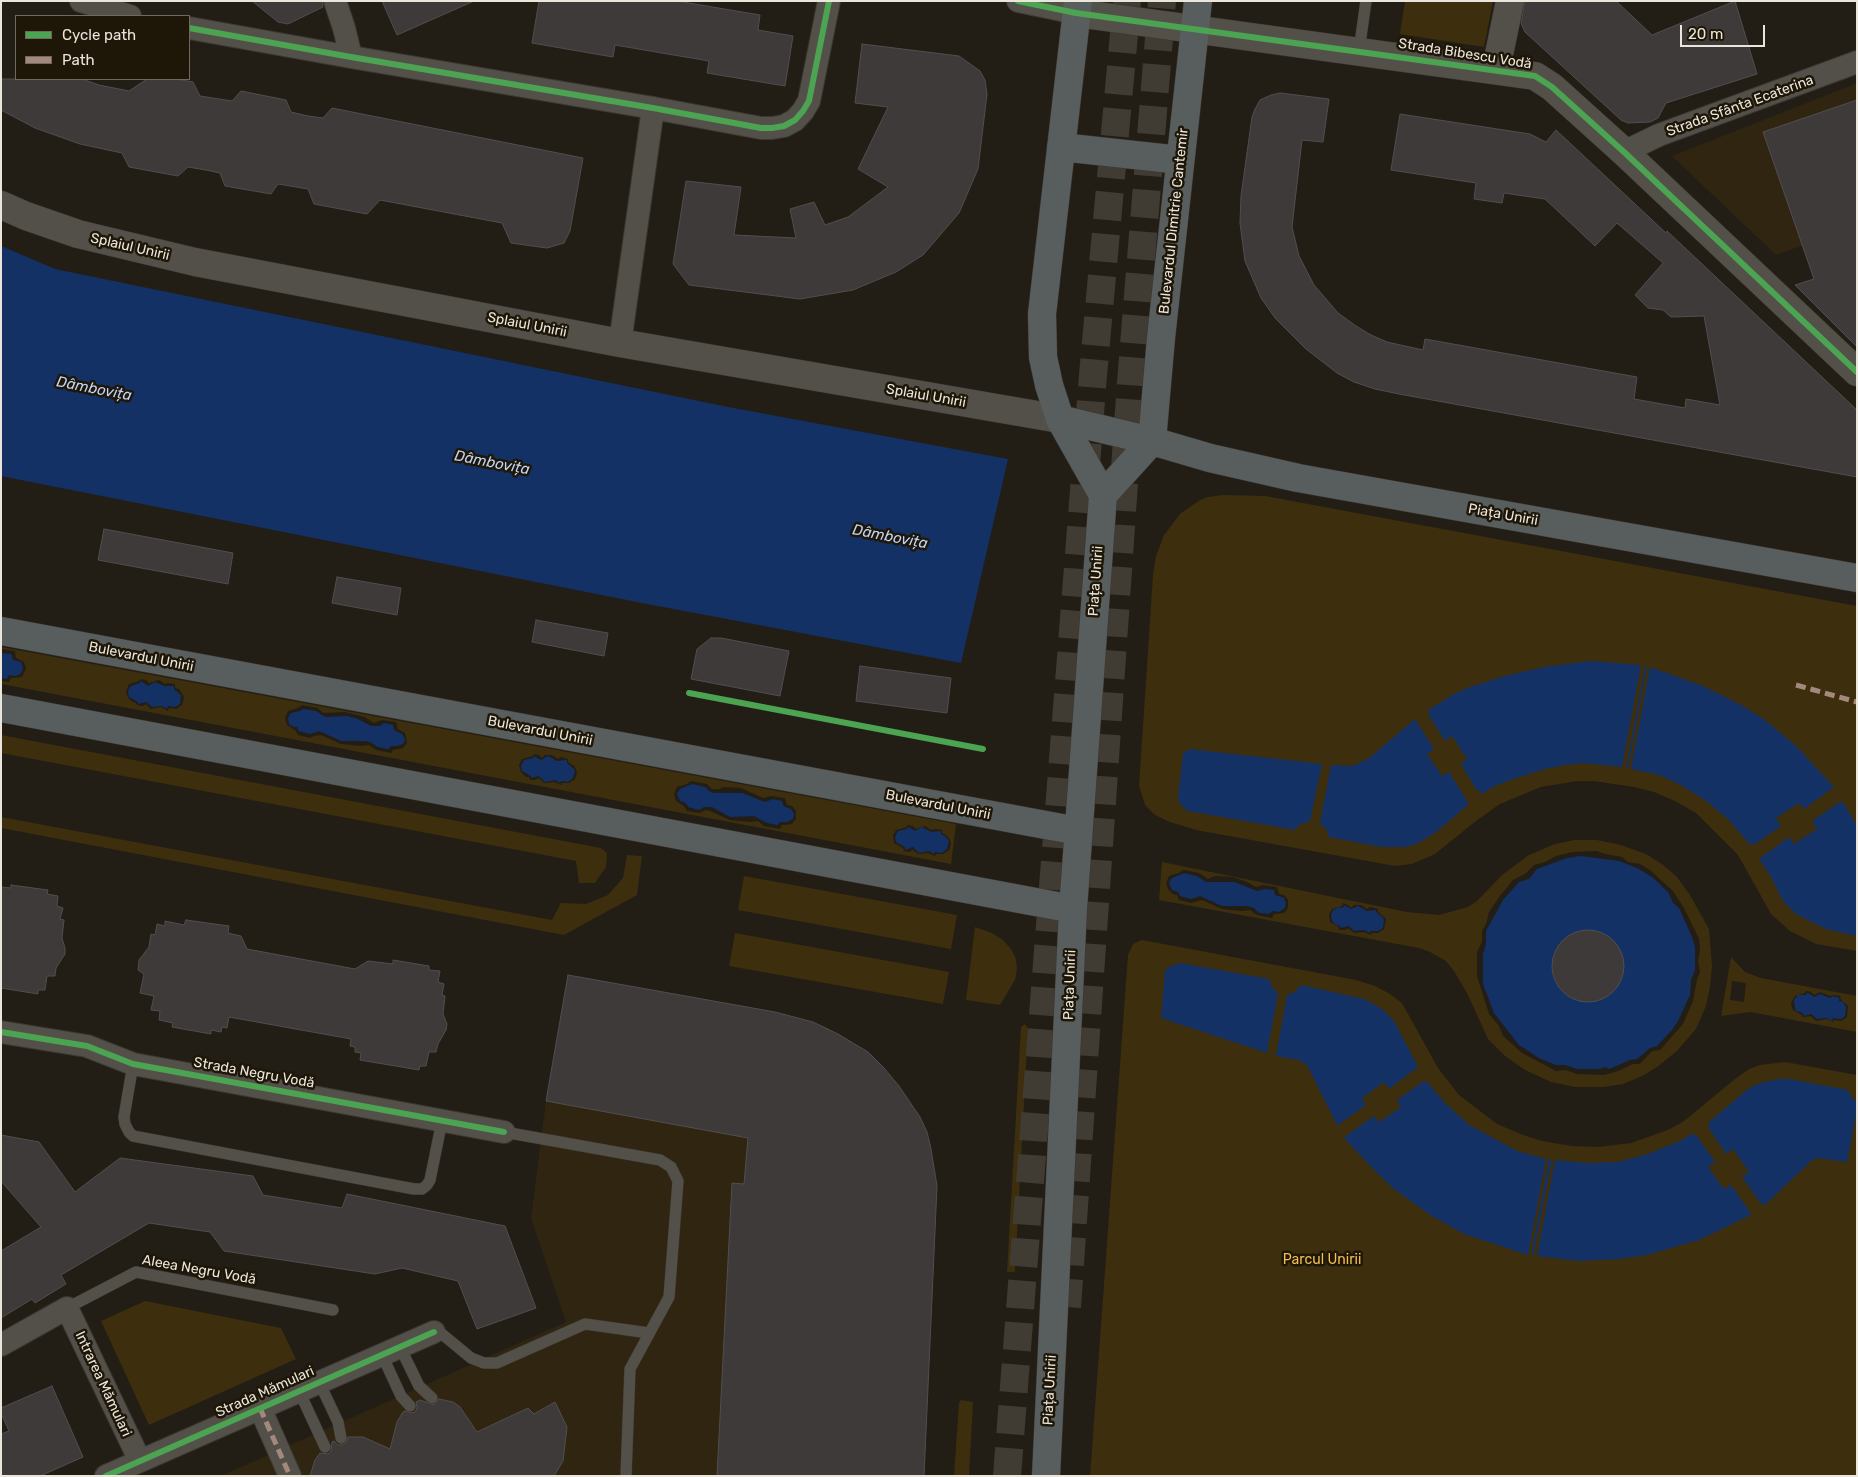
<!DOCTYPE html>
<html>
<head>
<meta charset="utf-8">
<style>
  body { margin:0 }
  #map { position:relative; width:1858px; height:1477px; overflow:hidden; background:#221e16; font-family:Rubik,sans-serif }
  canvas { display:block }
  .frame { position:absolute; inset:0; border:2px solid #ebe6dc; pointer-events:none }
  .legend { position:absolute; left:15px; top:15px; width:175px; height:65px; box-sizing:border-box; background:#1e1607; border:1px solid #70695c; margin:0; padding:6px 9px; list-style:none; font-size:15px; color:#ebe6dc }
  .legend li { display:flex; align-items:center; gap:10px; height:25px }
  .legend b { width:25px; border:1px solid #70695c }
  .scale { position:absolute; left:1680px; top:25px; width:85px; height:22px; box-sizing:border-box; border:2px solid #ebe6dc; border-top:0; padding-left:6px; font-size:15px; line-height:18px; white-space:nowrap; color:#ebe6dc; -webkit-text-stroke:4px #1e1607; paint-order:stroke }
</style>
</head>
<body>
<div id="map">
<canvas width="1858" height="1477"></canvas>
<div class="frame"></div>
<ul class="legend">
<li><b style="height:6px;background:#4ca352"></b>Cycle path</li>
<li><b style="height:6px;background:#a5887d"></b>Path</li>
</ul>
<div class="scale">20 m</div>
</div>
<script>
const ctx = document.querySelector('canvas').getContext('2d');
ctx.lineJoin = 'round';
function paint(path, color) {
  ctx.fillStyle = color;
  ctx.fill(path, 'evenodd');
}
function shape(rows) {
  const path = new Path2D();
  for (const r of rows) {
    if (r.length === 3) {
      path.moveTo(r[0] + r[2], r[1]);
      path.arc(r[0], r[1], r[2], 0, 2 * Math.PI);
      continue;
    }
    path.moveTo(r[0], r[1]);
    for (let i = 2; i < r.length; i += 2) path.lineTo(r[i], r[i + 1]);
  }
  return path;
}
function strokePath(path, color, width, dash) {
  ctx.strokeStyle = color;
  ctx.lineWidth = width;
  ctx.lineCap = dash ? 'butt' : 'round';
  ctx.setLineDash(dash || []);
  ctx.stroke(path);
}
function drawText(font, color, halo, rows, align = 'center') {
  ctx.font = font + ' Rubik,sans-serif';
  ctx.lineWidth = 5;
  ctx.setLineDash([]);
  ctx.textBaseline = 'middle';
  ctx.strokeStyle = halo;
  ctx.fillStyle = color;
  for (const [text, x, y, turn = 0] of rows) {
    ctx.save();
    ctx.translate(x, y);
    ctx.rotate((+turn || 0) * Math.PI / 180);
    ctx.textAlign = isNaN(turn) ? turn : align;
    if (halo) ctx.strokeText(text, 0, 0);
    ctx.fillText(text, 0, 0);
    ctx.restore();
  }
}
const built = shape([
  [1857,83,1857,226,1776,255,1672,156],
  [568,975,775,1012,826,1027,868,1052,920,1117,931,1149,937,1186,924,1476,221,1476,566,1322,531,1218,546,1101]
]);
const green = shape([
  [1405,1,1493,1,1484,47,1400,34],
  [1222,495,1265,496,1857,606,1857,951,1816,944,1790,931,1771,914,1738,855,1696,813,1675,801,1654,792,1634,787,1594,781,1577,781,1541,787,1500,804,1476,821,1435,854,1412,864,1395,866,1196,830,1170,822,1155,815,1145,805,1139,786,1153,575,1156,556,1164,535,1180,514,1200,500,1208,497],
  [1,647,956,824,951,864,1,684,1,681,9,682,11,678,22,677,26,668,24,662,16,658,15,651,1,649],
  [141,679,146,680,149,683,159,680,165,684,168,683,175,684,175,688,179,689,183,695,184,698,182,705,176,709,169,708,168,711,161,707,151,709,146,704,143,706,137,705,136,703,133,702,128,698,126,691,129,684,139,681],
  [302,705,318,708,323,713,345,712,365,717,374,723,382,720,396,722,398,729,405,733,407,743,403,748,393,750,391,753,376,750,369,745,361,746,341,744,321,735,314,736,310,738,298,735,295,730,287,725,285,718,288,711,298,708],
  [534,754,539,755,542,758,545,755,552,755,558,759,561,757,568,759,568,762,574,766,576,769,577,773,575,779,569,783,562,783,561,785,554,782,544,783,539,778,535,780,530,780,529,777,526,777,521,772,519,765,522,759,533,756],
  [691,781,707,784,712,789,720,789,723,787,741,788,763,798,771,796,785,798,787,805,792,806,796,811,796,819,792,824,782,825,780,829,764,826,758,821,750,822,730,820,710,811,706,810,699,813,687,811,684,806,676,801,674,794,677,787,687,784],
  [907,825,913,826,916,829,925,826,931,830,935,829,942,830,942,833,946,835,950,840,951,844,949,850,943,854,936,854,935,856,928,853,918,854,913,850,909,852,904,851,903,848,894,843,893,836,896,830,907,827],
  [1,735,601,848,607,853,606,867,595,883,579,883,576,861,1,753],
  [1,817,552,920,561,903,586,904,608,895,623,878,627,855,642,856,637,895,564,935,1,828],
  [1574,840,1597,840,1621,845,1646,854,1662,864,1677,877,1690,895,1709,929,1712,966,1710,987,1706,1006,1696,1029,1677,1051,1657,1067,1642,1076,1623,1084,1604,1087,1575,1087,1551,1082,1525,1070,1505,1056,1488,1039,1468,995,1454,971,1446,961,1430,952,1419,948,1159,900,1162,862,1407,912,1439,915,1468,907,1477,901,1502,875,1529,855,1555,844],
  [1597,851,1605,854,1622,857,1628,862,1640,864,1650,870,1673,891,1684,908,1699,939,1700,948,1698,962,1700,972,1697,979,1693,1001,1683,1024,1660,1050,1652,1051,1640,1064,1633,1064,1618,1071,1604,1075,1577,1074,1565,1070,1556,1071,1522,1053,1503,1036,1499,1026,1489,1014,1477,976,1477,952,1482,942,1482,931,1486,924,1489,912,1500,896,1513,880,1525,874,1534,865,1545,862,1556,856,1573,852],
  [1183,870,1199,873,1208,879,1215,876,1233,877,1247,882,1256,887,1263,885,1277,887,1279,894,1284,895,1288,900,1288,908,1284,913,1274,914,1272,918,1257,915,1250,910,1242,911,1222,909,1202,900,1191,903,1179,900,1177,895,1173,894,1168,889,1166,883,1169,876,1179,873],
  [1343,903,1348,905,1351,908,1354,905,1361,905,1367,909,1370,907,1378,909,1378,912,1386,919,1384,929,1378,933,1371,933,1371,935,1364,932,1354,933,1348,928,1345,930,1339,930,1339,927,1330,922,1329,915,1332,909,1342,906],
  [744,876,957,915,951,949,738,910],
  [975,927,992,933,1003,940,1011,949,1016,959,1017,969,1015,980,1000,1005,966,1000],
  [735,933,949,972,943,1004,729,966],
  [1142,940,1356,980,1375,986,1390,994,1402,1003,1438,1068,1459,1095,1497,1124,1523,1135,1542,1141,1572,1146,1598,1147,1631,1143,1648,1137,1670,1129,1684,1121,1735,1079,1749,1069,1760,1065,1785,1062,1857,1075,1857,1476,1090,1476,1128,955,1133,944],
  [1731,957,1745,972,1761,978,1857,996,1857,1032,1751,1012,1721,1016],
  [1732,981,1746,983,1744,1002,1730,1000],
  [1806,991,1811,992,1814,995,1820,992,1830,996,1833,995,1840,996,1841,1000,1848,1006,1847,1017,1841,1021,1834,1020,1833,1022,1827,1019,1816,1021,1811,1016,1802,1017,1802,1015,1793,1010,1791,1003,1795,996,1805,993],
  [1025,1024,1028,1028,1015,1272,1007,1272,1021,1027],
  [145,1301,281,1328,296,1359,149,1425,101,1321],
  [961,1400,973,1402,969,1476,954,1476,959,1403]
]);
const water = shape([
  [1,246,55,269,728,407,1008,459,961,663,642,603,1,476],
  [1,653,11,654,13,660,21,662,23,668,21,673,16,676,9,675,7,679,1,678],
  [1590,661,1641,665,1622,767,1583,763,1566,765,1545,769,1513,779,1493,787,1482,794,1479,790,1477,791,1461,764,1467,759,1452,736,1445,741,1428,714,1430,713,1428,710,1454,694,1470,687,1505,676,1544,667],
  [1645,666,1647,667,1628,768,1626,768],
  [1650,667,1703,686,1743,706,1765,720,1796,746,1834,787,1804,809,1799,803,1776,818,1781,826,1754,845,1753,843,1750,845,1729,820,1705,800,1681,785,1659,775,1631,769],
  [141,681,148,686,155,682,164,686,174,686,174,689,181,695,180,704,175,707,168,706,167,709,162,706,152,707,146,702,138,704,138,702,129,697,128,691,131,686,140,683],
  [303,709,316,711,325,717,347,716,358,719,371,726,380,726,384,723,393,725,394,730,402,734,405,739,404,743,398,746,391,746,388,749,378,747,370,742,365,741,341,741,319,731,310,734,299,731,297,727,293,727,289,724,288,718,291,713,300,711],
  [1415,719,1434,749,1427,754,1442,776,1449,772,1469,804,1435,833,1416,844,1406,847,1381,847,1329,837,1327,830,1320,823,1331,765,1352,766,1368,759],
  [1189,749,1322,764,1310,821,1299,825,1295,830,1188,811,1180,804,1178,797,1183,754],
  [534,756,541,760,548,756,557,761,567,760,567,763,575,770,573,778,568,782,561,781,560,783,555,780,545,782,539,776,531,778,531,776,522,771,521,766,524,760,533,758],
  [692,784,705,787,709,791,714,793,742,793,765,802,773,799,782,801,783,806,791,809,794,814,793,819,787,822,780,822,777,825,767,823,754,816,730,817,712,807,704,807,699,810,688,807,686,803,680,801,677,794,680,789],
  [1840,802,1843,802,1857,826,1857,936,1826,929,1796,914,1783,901,1771,877,1759,859,1789,837,1794,844,1817,829,1812,821],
  [908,827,915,831,922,827,931,832,941,831,941,834,945,836,949,841,947,849,942,853,935,852,934,854,929,851,919,853,913,847,905,850,905,847,896,842,895,837,898,831,907,829],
  [1581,856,1619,861,1637,868,1652,877,1668,892,1673,903,1679,908,1692,937,1695,947,1695,970,1691,980,1690,995,1678,1021,1672,1030,1657,1046,1650,1048,1637,1059,1630,1060,1609,1069,1605,1067,1599,1069,1577,1069,1565,1065,1556,1065,1539,1058,1519,1045,1494,1013,1483,984,1483,954,1486,944,1486,931,1503,900,1519,882,1529,879,1537,869,1567,858],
  [1586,930,1597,932,1608,936,1616,945,1621,954,1623,966,1622,977,1617,987,1608,995,1598,1000,1586,1002,1574,999,1564,993,1556,983,1552,972,1552,960,1556,948,1564,939,1575,933],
  [1184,873,1197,876,1206,882,1234,882,1257,891,1265,889,1274,890,1275,895,1284,898,1286,903,1285,908,1279,912,1272,911,1269,914,1259,913,1254,908,1247,906,1222,906,1200,896,1191,899,1180,896,1178,892,1172,890,1169,883,1172,878],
  [1344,905,1351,909,1358,906,1367,911,1376,910,1377,913,1380,915,1384,919,1383,928,1378,931,1370,931,1370,933,1364,930,1354,931,1349,926,1341,928,1340,926,1336,925,1332,921,1331,915,1333,910,1339,907,1343,908],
  [1586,932,1597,933,1607,938,1615,946,1620,955,1622,966,1620,976,1615,986,1607,994,1598,998,1586,1000,1575,997,1565,992,1558,982,1554,972,1554,960,1558,949,1566,940,1575,934],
  [1585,957,1594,960,1596,966,1592,974,1587,976,1582,974,1578,969,1580,961],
  [1180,963,1269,979,1272,987,1278,993,1267,1053,1161,1018,1165,970,1171,966],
  [1301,985,1364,999,1382,1009,1394,1021,1418,1067,1389,1089,1384,1082,1362,1098,1366,1105,1338,1125,1337,1125,1307,1065,1299,1060,1276,1056,1287,995,1295,992],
  [1807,993,1810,994,1814,997,1820,994,1830,998,1833,996,1839,998,1839,1001,1843,1002,1846,1007,1845,1016,1841,1019,1833,1018,1832,1021,1827,1018,1817,1019,1811,1014,1804,1016,1803,1013,1796,1011,1795,1008,1794,1000,1798,995,1806,995],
  [1779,1079,1789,1079,1848,1090,1852,1098,1857,1102,1857,1109,1847,1162,1819,1158,1812,1160,1765,1205,1763,1203,1762,1205,1742,1177,1749,1172,1733,1149,1726,1154,1708,1127,1710,1125,1708,1123,1749,1088,1760,1083],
  [1424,1081,1427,1082,1444,1102,1469,1125,1517,1151,1546,1159,1528,1255,1464,1234,1430,1215,1394,1189,1378,1174,1344,1138,1347,1135,1374,1116,1379,1122,1401,1107,1397,1100],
  [1693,1133,1695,1136,1697,1136,1715,1162,1708,1167,1724,1189,1731,1185,1750,1212,1751,1215,1699,1240,1647,1255,1619,1259,1578,1261,1537,1256,1555,1160,1586,1163,1618,1162,1648,1154,1680,1141],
  [1549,1159,1552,1160,1533,1256,1531,1255]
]);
const building = shape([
  [252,1,322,1,323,7,288,24,278,22,252,1],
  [382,1,474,1,397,35,382,1],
  [539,1,677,1,760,15,758,30,793,36,785,86,707,73,709,61,615,45,613,57,532,43,539,1],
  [1525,1,1616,1,1652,35,1735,1,1757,74,1666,103,1658,118,1650,122,1628,123,1621,120,1525,32,1521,23,1525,1],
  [862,44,959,56,980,71,985,80,987,94,978,169,959,213,923,255,896,272,853,290,800,299,689,285,673,264,686,181,741,187,734,235,796,238,790,209,814,202,825,225,848,217,888,187,858,169,888,107,855,103,862,44],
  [1,79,82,79,99,85,129,91,147,79,176,79,193,82,200,96,232,101,241,91,286,100,291,112,308,116,323,118,332,108,583,158,570,231,564,243,547,248,511,243,502,223,380,200,367,214,314,204,308,189,278,184,271,194,225,186,220,173,206,170,188,167,178,176,129,167,122,153,80,144,35,128,1,110,1,79],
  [1280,93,1329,99,1323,142,1302,140,1292,227,1299,256,1314,285,1338,313,1356,326,1371,335,1387,342,1423,350,1425,339,1637,377,1634,399,1685,408,1686,399,1720,405,1704,316,1671,317,1663,310,1648,308,1635,295,1663,263,1617,223,1595,246,1545,199,1504,193,1502,203,1474,199,1476,183,1391,170,1400,114,1530,134,1546,142,1556,130,1666,233,1667,231,1857,410,1857,477,1399,394,1375,389,1354,382,1337,373,1306,349,1275,318,1261,298,1245,261,1240,223,1241,196,1252,117,1255,109,1260,100,1271,95,1280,93],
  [1857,100,1857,347,1795,285,1814,279,1763,132,1857,100],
  [104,529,233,553,228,584,98,560,104,529],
  [337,577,401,588,397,615,332,603,337,577],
  [536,620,608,633,604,656,532,642,536,620],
  [711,638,721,638,789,651,780,696,691,679,697,649,711,638],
  [860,666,951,678,947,713,856,701,860,666],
  [11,885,48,890,47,894,58,896,57,906,63,908,60,919,64,920,62,938,65,948,65,954,56,968,55,976,47,976,45,990,38,990,38,994,1,988,1,887,11,888,11,885],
  [186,920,229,926,228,933,241,936,247,949,355,969,368,961,393,964,393,960,429,966,429,970,440,971,438,982,444,984,442,995,445,996,443,1014,447,1024,446,1030,438,1044,436,1052,429,1052,426,1066,420,1066,419,1070,360,1060,361,1053,355,1052,355,1047,350,1046,351,1039,229,1017,227,1028,222,1027,221,1032,211,1030,211,1034,172,1027,173,1023,159,1020,160,1011,151,1010,154,996,140,993,144,974,138,970,139,960,149,947,151,934,155,935,157,924,165,926,165,921,184,925,186,920],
  [1588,966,36],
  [568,975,775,1012,813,1022,838,1034,868,1052,884,1068,899,1086,920,1117,927,1132,931,1149,937,1186,924,1476,717,1476,732,1183,744,1184,748,1138,546,1101,568,975],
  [1,1135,39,1142,75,1192,120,1158,253,1176,263,1195,342,1208,347,1194,505,1226,536,1308,477,1329,458,1281,402,1268,375,1274,224,1251,210,1232,149,1223,61,1275,66,1284,35,1303,32,1299,1,1318,1,1251,41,1227,1,1181,1,1135],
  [52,1386,83,1457,40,1476,1,1476,1,1434,9,1431,1,1413,1,1408,52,1386],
  [439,1399,453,1402,460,1407,477,1432,528,1408,534,1414,555,1402,567,1427,563,1461,554,1476,310,1476,315,1460,320,1453,328,1454,331,1451,332,1442,334,1441,338,1445,342,1445,346,1443,348,1437,363,1437,390,1449,397,1422,403,1412,405,1411,411,1413,415,1412,417,1408,416,1402,420,1400,434,1405,439,1399]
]);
const primaryTunnel = shape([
  [1067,1307,1131,382,1162,1],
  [1007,1476,1093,375,1127,1]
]);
const lane = shape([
  [1359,51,1366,1],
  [133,1064,124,1117,125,1124,129,1132,133,1136,414,1189,422,1189,427,1185,430,1180,442,1121],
  [504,1132,660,1160,671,1167,678,1181,669,1297,630,1369,626,1476],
  [67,1308,136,1272,333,1310],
  [434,1332,442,1334,471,1358,484,1363,497,1363,585,1324,649,1333],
  [400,1347,419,1386,432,1398],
  [382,1355,401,1396,410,1406],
  [319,1382,338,1422,341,1438],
  [299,1391,325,1447]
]);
const street = shape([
  [81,1,130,16],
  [335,1,344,28,351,57],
  [1018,1,1076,13],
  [189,28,351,57,653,108,761,128,772,128,784,126,795,120,803,111,809,101,829,1],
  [1624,152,1659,135,1857,62],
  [620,343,653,108],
  [1,1032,87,1046,133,1064,504,1132],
  [1,1345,67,1308,140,1461],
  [260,1408,290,1476],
  [106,1476,434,1332]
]);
const secondary = shape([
  [1076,13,1535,76,1552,87,1624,152,1857,372],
  [1496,69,1510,1],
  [1,205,26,216,78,234,195,262,620,343,1060,419]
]);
const primary = shape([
  [1061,147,1180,160],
  [1060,419,1152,441,1210,458,1298,478,1857,578],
  [1152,441,1161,338,1198,1],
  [1103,495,1152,441],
  [1,631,1078,831],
  [1,708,1073,909],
  [1046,1476,1073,909,1103,495,1060,419,1049,385,1043,357,1042,314,1078,1]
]);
const quiet = shape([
  [1796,685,1857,702],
  [260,1408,290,1476]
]);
const cycleway = shape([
  [1018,1,1076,13,1535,76,1552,87,1624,152,1857,372],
  [189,28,351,57,653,108,761,128,772,128,784,126,795,120,803,111,809,101,829,1],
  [689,693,983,749],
  [1,1032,87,1046,133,1064,504,1132],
  [106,1476,434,1332]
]);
const streetNames = [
  ["Strada Bibescu Vodă",1465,54,9],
  ["Strada Sfânta Ecaterina",1740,106,-20],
  ["Bulevardul Dimitrie Cantemir",1174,221,-84],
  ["Splaiul Unirii",130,247,13],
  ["Splaiul Unirii",527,325,11],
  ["Splaiul Unirii",926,396,10],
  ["Piața Unirii",1503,515,10],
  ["Piața Unirii",1096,581,-86],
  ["Bulevardul Unirii",141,657,11],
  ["Bulevardul Unirii",540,731,11],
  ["Bulevardul Unirii",938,805,11],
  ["Piața Unirii",1070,985,-88],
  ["Strada Negru Vodă",254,1073,10],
  ["Aleea Negru Vodă",199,1270,10],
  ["Intrarea Mămulari",103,1384,65],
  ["Piața Unirii",1050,1390,-87],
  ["Strada Mămulari",265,1392,-24]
];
const parkNames = [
  ["Parcul Unirii",1322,1260]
];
const waterNames = [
  ["Dâmbovița",94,389,11],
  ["Dâmbovița",492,463,11],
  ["Dâmbovița",890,537,11]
];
paint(built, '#2f2510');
paint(green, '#3d2e0d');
paint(water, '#143166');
paint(building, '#3d3a39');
strokePath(building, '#514e4f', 1);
strokePath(primaryTunnel, '#403c34', 28, [28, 14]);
strokePath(lane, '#3c3832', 12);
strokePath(street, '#3c3832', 24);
strokePath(secondary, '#3c3832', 29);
strokePath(primary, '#3c3832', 29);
strokePath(lane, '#53504a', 11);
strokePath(street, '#53504a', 22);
strokePath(secondary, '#53504a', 28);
strokePath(primary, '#585e5d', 28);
strokePath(quiet, '#a5887d', 5, [10, 5]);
strokePath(cycleway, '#4ca352', 6);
drawText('14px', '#ebe6dc', '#1e1607', streetNames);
drawText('14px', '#f3bf50', '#1e1607', parkNames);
drawText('italic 15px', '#c0d5fa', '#1e1607', waterNames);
</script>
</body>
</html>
